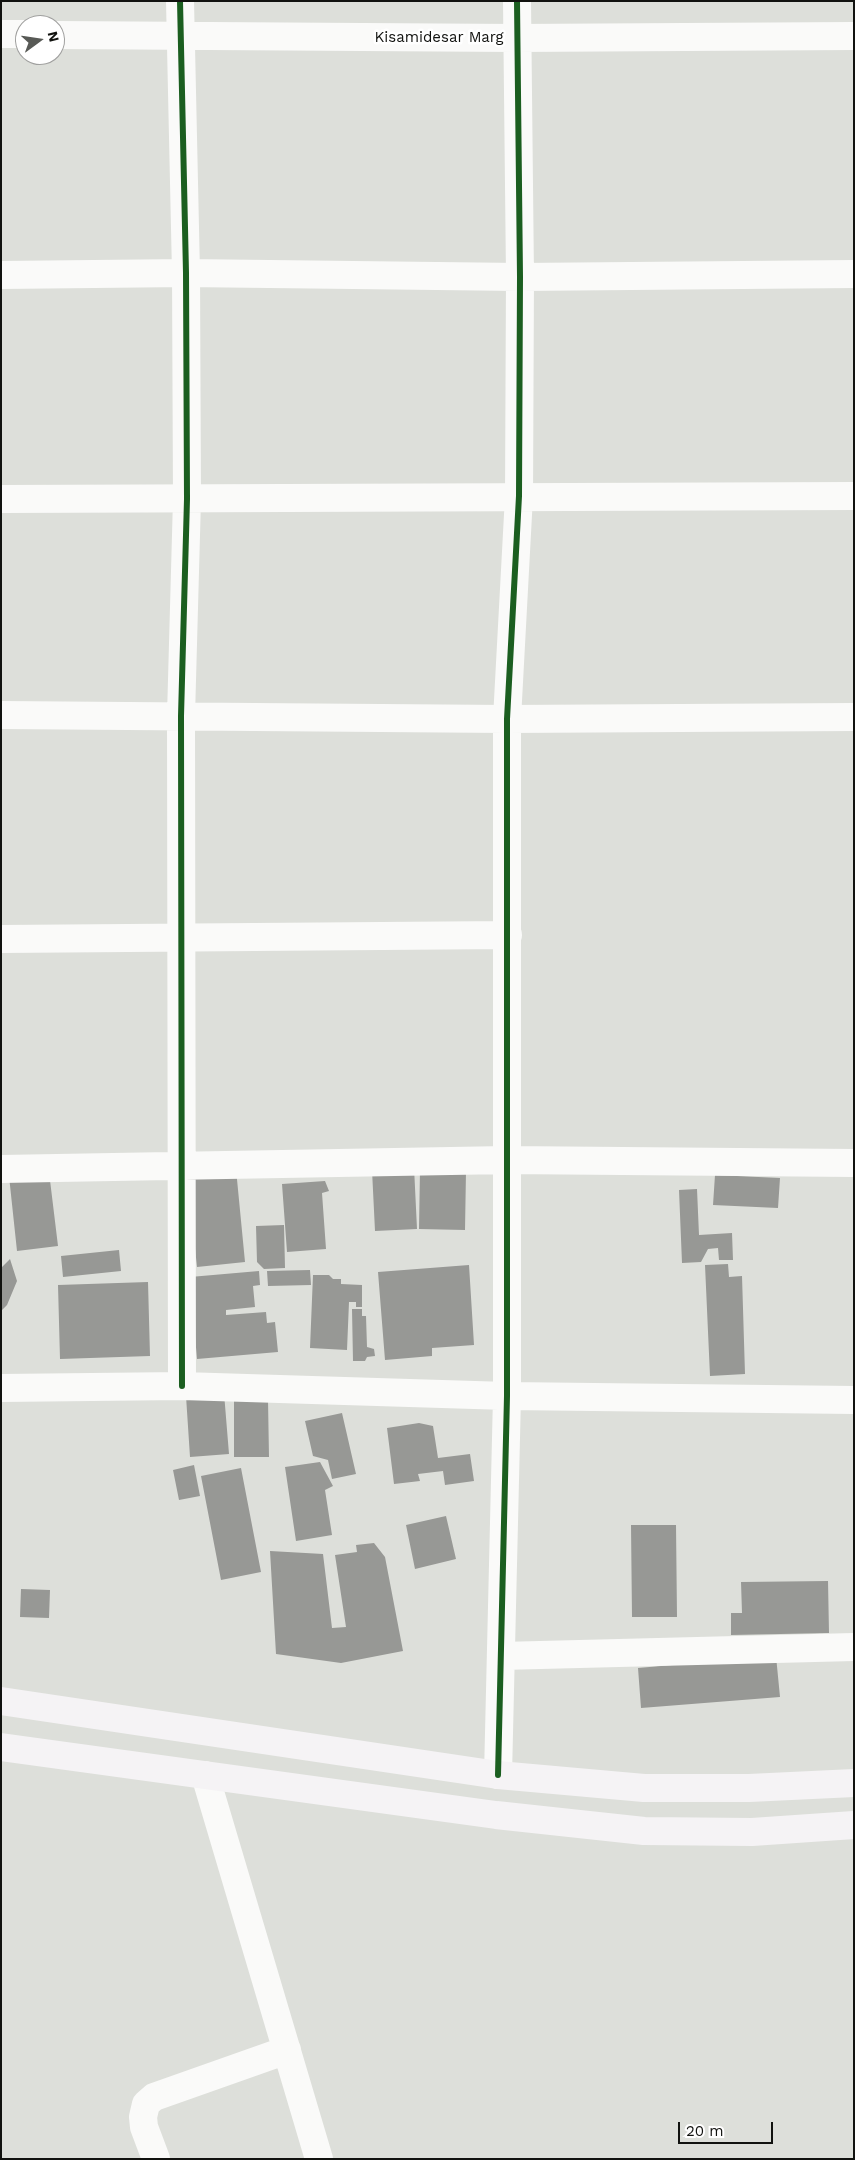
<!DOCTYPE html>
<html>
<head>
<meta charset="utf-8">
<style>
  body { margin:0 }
  #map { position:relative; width:855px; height:2160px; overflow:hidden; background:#dddfda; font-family:"Work Sans",sans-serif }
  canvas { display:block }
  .frame { position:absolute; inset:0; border:2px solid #11120f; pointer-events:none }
  .north { position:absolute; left:15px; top:15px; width:50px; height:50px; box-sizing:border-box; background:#fff; border:1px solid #a0a09f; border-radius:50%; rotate:76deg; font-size:14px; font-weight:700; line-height:20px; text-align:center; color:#11120f }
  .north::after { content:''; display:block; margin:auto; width:18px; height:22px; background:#585a56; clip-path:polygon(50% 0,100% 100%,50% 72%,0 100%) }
  .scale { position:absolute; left:678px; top:2122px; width:95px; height:22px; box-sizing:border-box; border:2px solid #11120f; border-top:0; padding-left:6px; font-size:15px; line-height:18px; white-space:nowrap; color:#11120f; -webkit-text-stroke:4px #fff; paint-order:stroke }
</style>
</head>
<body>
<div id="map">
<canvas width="855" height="2160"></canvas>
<div class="frame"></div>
<div class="north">N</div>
<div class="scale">20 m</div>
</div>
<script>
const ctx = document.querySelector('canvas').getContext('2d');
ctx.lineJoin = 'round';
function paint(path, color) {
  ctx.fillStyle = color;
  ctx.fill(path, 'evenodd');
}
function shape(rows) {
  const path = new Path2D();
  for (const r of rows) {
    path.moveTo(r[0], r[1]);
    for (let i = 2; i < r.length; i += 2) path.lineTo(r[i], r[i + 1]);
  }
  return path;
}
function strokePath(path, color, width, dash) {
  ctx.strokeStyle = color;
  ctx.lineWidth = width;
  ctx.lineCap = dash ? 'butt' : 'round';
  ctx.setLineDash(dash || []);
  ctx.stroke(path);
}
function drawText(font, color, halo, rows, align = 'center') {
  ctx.font = font + ' "Work Sans",sans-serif';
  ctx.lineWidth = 5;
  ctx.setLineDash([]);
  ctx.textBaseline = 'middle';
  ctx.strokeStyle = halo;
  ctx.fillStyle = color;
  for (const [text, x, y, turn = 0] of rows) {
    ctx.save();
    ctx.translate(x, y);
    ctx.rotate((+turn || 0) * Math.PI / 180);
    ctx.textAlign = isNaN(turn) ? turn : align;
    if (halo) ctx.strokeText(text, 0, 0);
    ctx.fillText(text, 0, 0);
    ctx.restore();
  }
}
const building = shape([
  [414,1167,417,1229,375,1231,372,1170],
  [236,1169,245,1262,197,1267,187,1173],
  [420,1170,466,1171,465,1230,419,1229],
  [49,1172,58,1246,17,1251,9,1176],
  [715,1175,780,1178,778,1208,713,1205],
  [325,1181,329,1191,322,1193,326,1249,287,1252,282,1184],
  [697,1189,699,1235,732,1233,733,1260,719,1260,718,1248,708,1249,701,1262,682,1263,679,1190],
  [284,1225,285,1268,264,1269,257,1262,256,1226],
  [119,1250,121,1271,63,1277,61,1256],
  [10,1259,17,1281,7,1305,1,1311,1,1268],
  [728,1264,729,1277,742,1276,745,1374,710,1376,705,1265],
  [469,1265,474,1345,432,1348,432,1356,385,1360,378,1272],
  [310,1270,311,1285,268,1286,267,1271],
  [259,1271,260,1285,253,1286,255,1307,226,1310,226,1315,266,1312,267,1323,275,1322,278,1352,197,1359,190,1277],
  [313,1275,329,1275,333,1279,341,1279,341,1284,362,1285,362,1307,356,1307,356,1302,349,1302,347,1350,310,1348],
  [148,1282,150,1356,60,1359,58,1285],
  [352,1309,362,1309,362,1316,366,1316,367,1347,374,1349,375,1356,367,1357,365,1361,353,1361],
  [224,1393,229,1454,190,1457,186,1396],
  [234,1400,268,1400,269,1457,234,1457],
  [342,1413,356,1474,332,1479,328,1460,313,1456,305,1421],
  [419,1423,433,1426,438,1458,470,1454,474,1481,445,1485,443,1471,418,1474,420,1481,394,1484,387,1428],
  [320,1462,333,1486,325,1490,332,1535,296,1541,285,1467],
  [194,1465,200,1496,179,1500,173,1470],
  [241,1468,261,1572,221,1580,201,1476],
  [446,1516,456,1559,415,1569,406,1525],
  [631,1525,676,1525,677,1617,632,1617],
  [374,1543,385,1557,403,1651,341,1663,276,1654,270,1551,323,1554,332,1628,346,1627,335,1555,357,1552,356,1545],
  [828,1581,829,1633,731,1635,731,1613,742,1613,741,1582],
  [21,1589,50,1590,49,1618,20,1617],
  [776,1656,780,1697,641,1708,638,1668]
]);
const street = shape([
  [180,1,186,273,187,499,181,716,182,1386],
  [1,34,25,34],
  [55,35,516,38,854,36],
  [1,275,186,273,520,277,854,274],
  [1,499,854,496],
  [1,715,507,719,854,717],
  [1,939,508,935],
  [1,1169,507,1160,854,1163],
  [1,1388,182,1386,507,1396,854,1400],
  [501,1656,854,1647],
  [205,1775,319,2159],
  [498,1775,507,1396,507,719,519,496,520,277,517,1],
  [156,2159,144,2127,143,2117,146,2104,154,2097,287,2050]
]);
const primary = shape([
  [1,1701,498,1775,644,1788,749,1788,854,1783],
  [1,1747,496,1815,644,1831,752,1832,854,1825]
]);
const cycleway = shape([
  [180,1,186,273,187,499,181,716,182,1386],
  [498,1775,507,1396,507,719,519,496,520,277,517,1]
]);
const streetNames = [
  ["Kisamidesar Marg",439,38]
];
paint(building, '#979895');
strokePath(street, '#fafaf9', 28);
strokePath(primary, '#f5f3f5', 28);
strokePath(cycleway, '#1b5e20', 6);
drawText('15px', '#11120f', '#fff', streetNames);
</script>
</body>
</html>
